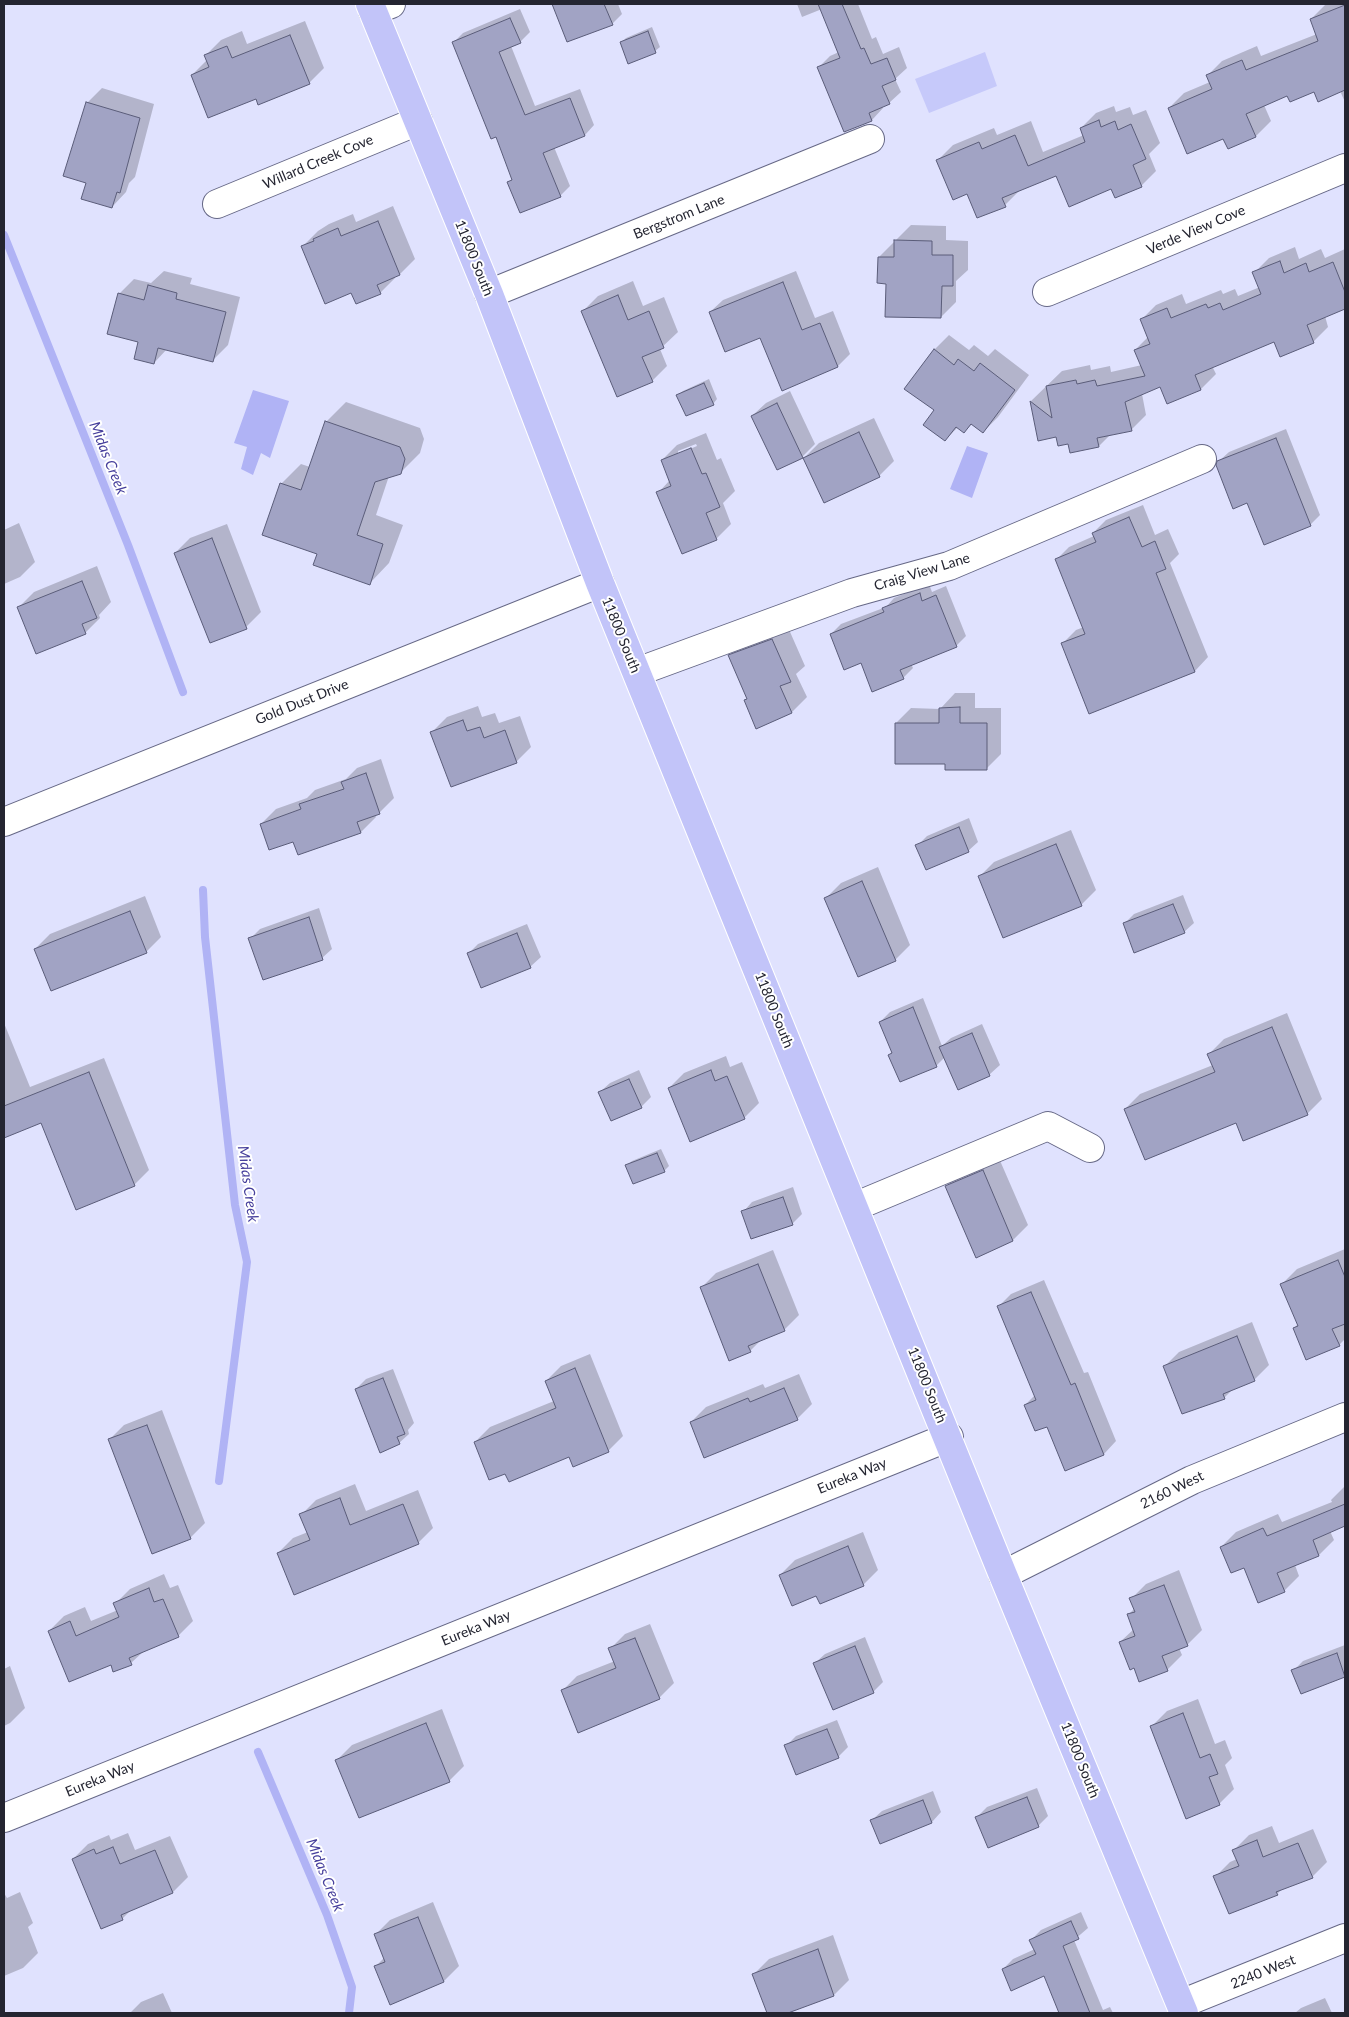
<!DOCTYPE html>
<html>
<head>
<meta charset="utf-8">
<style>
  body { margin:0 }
  #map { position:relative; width:1349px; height:2017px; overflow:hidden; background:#e0e2fe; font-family:Lato,sans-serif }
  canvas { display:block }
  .frame { position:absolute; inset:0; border:5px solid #242531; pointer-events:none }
</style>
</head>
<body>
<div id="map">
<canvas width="1349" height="2017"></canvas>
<div class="frame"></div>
</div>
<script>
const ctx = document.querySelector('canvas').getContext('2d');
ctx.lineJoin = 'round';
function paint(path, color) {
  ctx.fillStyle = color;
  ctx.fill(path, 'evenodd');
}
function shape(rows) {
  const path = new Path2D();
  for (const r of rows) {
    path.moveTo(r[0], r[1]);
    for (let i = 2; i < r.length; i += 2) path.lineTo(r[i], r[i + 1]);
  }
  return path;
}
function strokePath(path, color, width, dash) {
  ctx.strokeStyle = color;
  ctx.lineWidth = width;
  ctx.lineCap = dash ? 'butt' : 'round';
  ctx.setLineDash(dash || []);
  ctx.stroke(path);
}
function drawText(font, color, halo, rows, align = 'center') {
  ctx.font = font + ' Lato,sans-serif';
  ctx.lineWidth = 4;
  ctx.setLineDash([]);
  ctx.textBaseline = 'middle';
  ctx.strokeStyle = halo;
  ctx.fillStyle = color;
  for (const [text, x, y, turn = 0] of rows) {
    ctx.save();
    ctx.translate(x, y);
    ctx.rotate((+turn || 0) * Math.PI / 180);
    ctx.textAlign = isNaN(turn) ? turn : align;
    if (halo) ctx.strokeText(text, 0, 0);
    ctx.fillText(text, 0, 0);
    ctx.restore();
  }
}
const green = shape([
  [985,52,997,86,929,113,915,79]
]);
const water = shape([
  [253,390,289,401,270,458,261,453,253,475,241,469,247,447,234,443],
  [967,446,988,453,972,498,950,489]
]);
const shadow = shape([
  [559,4,618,4,622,14,612,24,555,8],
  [797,4,858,4,872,39,876,37,883,54,899,47,907,68,895,79,901,92,889,103,882,106,883,108,872,120,845,131,819,67,830,56,839,52,822,9,802,17],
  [1326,4,1345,4,1345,102,1340,91,1315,91,1288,94,1264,105,1271,121,1256,136,1224,137,1169,108,1184,93,1210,82,1207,76,1222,61,1257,46,1261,56,1317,34,1311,19],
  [520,9,530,32,520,42,511,46,535,106,580,89,594,125,585,135,554,147,570,186,560,196,509,183,513,178,497,135,453,43,463,33],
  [305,21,324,68,309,83,256,97,192,75,208,59,206,55,221,40,242,31,247,44],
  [652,27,660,47,655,51,621,43,626,38],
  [102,88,154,104,135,177,129,183,126,192,112,207,88,182,87,103],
  [1114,106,1116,112,1130,107,1133,115,1146,110,1160,143,1149,154,1156,171,1141,186,1112,187,1057,174,1020,190,1005,205,968,192,938,160,953,145,994,128,997,135,1031,121,1043,152,1084,135,1081,128,1096,113],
  [393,206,415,259,400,274,394,276,395,278,380,293,351,292,303,246,318,231,329,224,353,214,356,222],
  [911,225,946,226,946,240,968,241,968,270,956,281,956,302,941,317,879,257],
  [1295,247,1299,259,1321,249,1325,258,1345,249,1345,308,1325,316,1328,327,1313,342,1274,341,1212,366,1216,374,1201,389,1168,403,1161,386,1142,394,1146,415,1131,430,1111,434,1099,446,1069,443,1057,436,1039,439,1031,401,1062,371,1090,365,1091,370,1110,366,1111,372,1142,365,1135,350,1148,337,1141,320,1156,305,1182,294,1186,304,1221,290,1223,294,1235,289,1238,296,1260,287,1254,273,1269,258],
  [164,271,192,278,190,284,240,297,228,345,213,360,167,349,154,363,119,294,134,279,151,283],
  [796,271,815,318,833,311,850,354,838,366,760,336,710,312,723,300],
  [633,281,643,306,664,297,678,332,660,349,667,366,652,381,583,311,598,296],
  [949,335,969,350,974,345,988,356,995,349,1029,375,998,417,983,432,972,424,964,432,958,427,945,440,936,410,934,350],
  [709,379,717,399,713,404,678,395,683,391],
  [790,391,815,444,802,457,752,416,766,403],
  [346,402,420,428,424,439,420,453,400,473,389,476,376,515,403,525,389,563,370,583,318,553,281,484,301,464,310,467,326,422],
  [874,418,894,461,879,476,804,458,819,443],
  [1286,429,1320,515,1310,525,1218,462,1229,452],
  [706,433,717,460,721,458,735,491,723,503,731,524,716,539,658,493,670,480,662,460,677,445],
  [696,444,697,446,678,454,678,451],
  [1143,505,1155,535,1168,529,1179,554,1170,563,1208,657,1195,671,1090,713,1062,644,1076,630,1084,627,1056,560,1069,547,1094,536,1093,533,1106,520],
  [19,523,35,562,20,577,4,584,4,530],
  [227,524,261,612,246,627,210,642,175,553,190,538],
  [97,566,111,602,99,615,100,618,85,633,19,607,34,592],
  [929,584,932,592,946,586,966,636,956,646,911,664,913,668,903,678,861,661,831,634,841,624,886,607,894,598],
  [787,625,805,666,796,674,807,697,792,712,745,701,748,698,730,655,744,641],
  [955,693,975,693,975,708,1001,708,1001,754,986,769,946,763,896,723,911,708,940,709],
  [478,706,482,717,495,713,499,723,520,716,531,747,516,762,432,732,447,717],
  [381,759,394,798,379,813,375,814,376,817,361,832,299,854,294,840,261,824,276,809,307,798,315,790,346,779,357,768],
  [969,818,978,842,968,851,917,846,927,836],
  [1071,830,1096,890,1081,905,979,877,994,862],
  [878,867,910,945,895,960,826,898,841,883],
  [1183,895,1194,923,1184,932,1124,924,1134,914],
  [145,896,161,937,146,952,35,949,50,934],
  [319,908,332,949,322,958,250,939,260,929],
  [527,924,541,957,531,966,481,986,468,954,478,944],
  [923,998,942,1046,951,1038,982,1024,1000,1065,990,1074,958,1088,945,1057,937,1065,900,1081,889,1055,892,1052,880,1022,890,1012],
  [1287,1013,1322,1099,1307,1114,1236,1121,1125,1109,1140,1094,1213,1065,1209,1054,1224,1039],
  [4,1023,30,1087,104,1058,149,1170,134,1185,42,1121,4,1137],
  [726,1056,730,1067,742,1062,759,1103,744,1118,669,1088,684,1073],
  [639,1070,651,1097,641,1107,600,1092,610,1083],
  [661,1149,669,1166,664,1171,627,1165,632,1161],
  [998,1156,1028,1225,1013,1240,976,1256,946,1186,961,1171],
  [793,1187,802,1214,792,1224,743,1212,752,1202],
  [1345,1249,1345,1339,1339,1345,1294,1328,1298,1324,1282,1284,1297,1269],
  [773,1250,799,1315,784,1330,762,1339,750,1351,701,1288,716,1273],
  [1044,1280,1084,1373,1088,1372,1116,1441,1104,1454,1066,1469,1048,1425,1025,1405,1035,1395,998,1307,1011,1294],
  [1252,1322,1269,1365,1254,1380,1234,1388,1224,1398,1164,1367,1179,1352],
  [590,1354,623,1436,608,1451,569,1456,506,1472,475,1442,490,1427,554,1401,546,1381,561,1366],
  [393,1369,414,1423,408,1430,409,1434,399,1443,356,1389,366,1379],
  [799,1374,812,1404,797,1419,691,1422,706,1407,763,1384,765,1388],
  [162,1410,205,1523,190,1538,109,1440,124,1425],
  [355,1484,366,1511,418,1490,433,1528,418,1543,278,1553,293,1538,308,1532,301,1515,316,1500],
  [1345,1486,1345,1525,1330,1531,1334,1540,1319,1555,1295,1565,1299,1576,1284,1591,1244,1567,1221,1547,1236,1532,1278,1514,1282,1522,1332,1502,1331,1500],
  [863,1532,878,1570,863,1585,817,1594,780,1575,795,1560],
  [1179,1570,1202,1630,1187,1645,1179,1648,1182,1655,1167,1670,1134,1667,1120,1642,1134,1629,1128,1615,1135,1608,1131,1599,1146,1584],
  [164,1574,170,1588,178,1585,193,1621,178,1636,144,1651,131,1663,111,1663,49,1631,64,1616,85,1607,91,1621,118,1610,115,1604,130,1589],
  [650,1624,674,1683,659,1698,562,1691,577,1676,615,1661,610,1649,625,1634],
  [865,1637,883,1682,873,1692,815,1663,825,1654],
  [1345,1645,1345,1676,1301,1693,1293,1671,1303,1661],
  [10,1666,25,1708,10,1723,4,1726,4,1669],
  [1198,1699,1215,1744,1225,1740,1232,1758,1225,1765,1234,1789,1219,1804,1152,1726,1167,1711],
  [442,1709,464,1766,449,1781,337,1760,352,1745],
  [837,1720,848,1747,838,1757,786,1746,796,1736],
  [1037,1788,1048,1816,1038,1826,977,1817,987,1807],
  [933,1791,941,1812,932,1822,872,1820,882,1811],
  [1272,1826,1279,1843,1313,1829,1327,1862,1312,1877,1283,1888,1277,1894,1215,1877,1230,1862,1237,1859,1234,1850,1249,1835],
  [128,1833,135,1850,170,1836,188,1877,173,1892,132,1909,122,1919,73,1859,88,1844,109,1835,111,1840],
  [20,1892,33,1923,28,1927,38,1953,23,1968,4,1976,4,1893,7,1898],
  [433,1902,459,1966,444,1981,376,1966,384,1958,375,1935,390,1920],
  [1081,1912,1088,1928,1074,1940,1103,2010,1110,2007,1113,2013,1060,2013,1045,1975,1003,1969,1013,1959,1035,1949,1031,1940,1041,1930],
  [833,1935,849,1980,834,1995,784,2013,768,2013,754,1974,769,1959],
  [163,1993,172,2013,132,2013,131,2012,141,2002],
  [1325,1998,1332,2013,1295,2013,1301,2008]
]);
const stream = shape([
  [4,235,128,545,183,692],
  [203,890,205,937,235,1205,247,1262,219,1481],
  [258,1752,327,1915,352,1987,349,2013]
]);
const building = shape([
  [552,4,604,4,613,25,567,42,552,4],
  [818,4,842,4,861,49,864,48,871,64,887,58,896,80,882,86,890,104,869,113,872,121,844,132,817,67,840,58,818,4],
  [1345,5,1345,90,1318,102,1314,92,1290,102,1287,96,1246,114,1256,137,1228,149,1223,139,1187,154,1168,108,1212,89,1206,75,1242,60,1246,70,1318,41,1310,19,1345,5],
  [510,18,521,43,499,52,525,115,570,98,585,136,543,153,561,197,520,213,507,182,512,180,496,137,491,139,452,42,510,18],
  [648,31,656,53,628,64,620,42,648,31],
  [290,35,310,84,258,105,256,99,208,118,191,75,209,67,204,55,227,46,232,58,290,35],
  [86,102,140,118,120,193,117,192,112,208,81,199,86,183,63,176,86,102],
  [1099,120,1101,127,1115,121,1118,130,1131,124,1146,159,1133,165,1142,187,1115,198,1111,189,1069,207,1056,176,1002,198,1006,207,977,218,967,194,953,200,936,160,979,142,982,149,1015,135,1028,166,1085,142,1080,128,1099,120],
  [378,221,400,275,377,285,381,294,356,304,351,293,325,304,301,246,314,241,313,239,338,228,341,236,378,221],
  [894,240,932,241,932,255,953,255,953,286,942,286,941,318,885,317,886,284,877,283,878,257,894,257,894,240],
  [1280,261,1284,273,1306,263,1309,272,1333,262,1345,292,1345,309,1307,325,1314,343,1280,357,1274,342,1195,375,1201,390,1167,404,1160,387,1125,402,1132,431,1097,438,1099,447,1070,453,1068,444,1058,446,1056,437,1038,441,1030,401,1052,418,1046,386,1076,380,1077,384,1095,380,1097,386,1145,376,1134,350,1150,344,1140,319,1167,308,1171,318,1206,304,1208,308,1220,303,1223,310,1261,294,1252,272,1280,261],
  [783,282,802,330,820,323,838,367,782,391,760,338,725,352,709,312,783,282],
  [148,285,177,293,176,299,226,312,213,362,158,348,154,364,134,359,138,342,107,334,118,293,144,300,148,285],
  [618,295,628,320,649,311,664,348,642,357,653,382,617,397,581,311,618,295],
  [934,349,954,365,958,359,974,371,980,363,1015,390,983,433,971,424,964,433,956,427,945,441,923,425,934,410,904,389,934,349],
  [704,383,714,405,686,416,676,395,704,383],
  [777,403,803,458,777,470,751,416,777,403],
  [325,421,400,447,405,459,401,474,375,482,357,535,383,544,370,585,313,565,317,554,262,535,280,483,301,490,325,421],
  [859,432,880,477,824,503,803,458,859,432],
  [1276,438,1311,526,1264,545,1247,503,1233,509,1216,465,1217,461,1276,438],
  [691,448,702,474,706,473,720,507,706,513,717,540,682,554,656,492,671,486,661,460,691,448],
  [1129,517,1142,547,1155,541,1166,569,1156,573,1195,672,1089,714,1061,643,1085,634,1055,559,1096,542,1092,533,1129,517],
  [212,538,247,629,210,643,174,553,212,538],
  [82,581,97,618,82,624,86,634,36,654,17,607,82,581],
  [920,593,922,601,936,595,957,647,900,670,904,679,872,692,861,663,844,670,830,634,884,612,882,608,920,593],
  [772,639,791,682,780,686,792,713,756,729,744,700,747,699,728,655,772,639],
  [960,707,960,723,987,723,987,770,945,770,945,764,895,764,895,723,939,723,939,708,960,707],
  [463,720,467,731,480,727,484,738,505,730,517,763,451,787,430,732,463,720],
  [366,773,380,814,357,822,361,833,298,855,293,842,269,850,260,824,301,809,299,804,344,789,341,782,366,773],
  [959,827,969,852,926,870,915,845,959,827],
  [1056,844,1082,906,1003,938,978,876,1056,844],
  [862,881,896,961,858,977,824,898,862,881],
  [1173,904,1185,933,1134,953,1123,923,1173,904],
  [130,911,147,953,51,991,34,949,130,911],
  [309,917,323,960,263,980,248,938,309,917],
  [517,933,531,968,481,988,467,953,517,933],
  [913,1007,937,1067,900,1082,888,1055,892,1053,879,1022,913,1007],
  [1272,1027,1308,1115,1243,1141,1236,1123,1145,1160,1124,1109,1215,1072,1207,1054,1272,1027],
  [972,1033,990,1076,958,1090,939,1047,972,1033],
  [711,1070,715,1081,727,1076,745,1119,690,1142,668,1088,711,1070],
  [89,1072,135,1186,76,1210,41,1123,4,1138,4,1106,89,1072],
  [629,1079,642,1108,611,1121,598,1092,629,1079],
  [657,1153,665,1172,633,1184,625,1165,657,1153],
  [983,1170,1013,1241,976,1258,945,1186,983,1170],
  [783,1197,793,1225,751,1239,741,1211,783,1197],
  [1338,1260,1345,1277,1345,1324,1332,1329,1340,1346,1306,1360,1293,1328,1298,1326,1280,1284,1338,1260],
  [758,1264,785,1331,748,1346,751,1352,729,1361,700,1287,758,1264],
  [1031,1292,1071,1385,1075,1383,1104,1455,1065,1471,1047,1427,1035,1431,1024,1405,1036,1400,997,1306,1031,1292],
  [1237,1336,1255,1381,1223,1394,1225,1399,1182,1414,1163,1366,1237,1336],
  [575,1368,609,1452,573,1467,569,1457,509,1482,505,1474,489,1480,474,1442,556,1408,545,1381,575,1368],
  [383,1378,405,1434,397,1437,400,1444,380,1453,355,1389,383,1378],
  [784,1388,798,1420,704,1458,690,1422,748,1398,750,1402,784,1388],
  [147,1425,191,1539,152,1554,108,1439,147,1425],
  [340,1498,350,1525,403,1504,419,1544,294,1595,277,1553,310,1540,299,1514,340,1498],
  [1345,1504,1345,1526,1313,1540,1319,1556,1277,1573,1285,1592,1258,1603,1244,1568,1231,1573,1220,1547,1263,1528,1267,1536,1345,1504],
  [848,1546,864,1586,820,1604,816,1596,792,1606,779,1575,848,1546],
  [1164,1585,1188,1646,1162,1656,1168,1671,1139,1682,1134,1668,1130,1670,1119,1642,1135,1636,1127,1614,1135,1612,1129,1598,1164,1585],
  [149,1588,154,1602,163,1599,179,1637,129,1658,132,1665,113,1672,111,1665,69,1682,48,1631,70,1621,76,1636,119,1617,113,1603,149,1588],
  [635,1638,660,1699,578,1733,561,1690,616,1668,608,1648,635,1638],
  [855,1646,874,1693,833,1710,813,1663,855,1646],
  [1337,1653,1345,1677,1301,1694,1291,1670,1337,1653],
  [1183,1713,1200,1758,1210,1754,1218,1774,1209,1777,1220,1805,1186,1819,1150,1726,1183,1713],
  [426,1723,450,1782,359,1818,335,1760,426,1723],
  [827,1729,839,1758,796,1775,784,1745,827,1729],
  [1027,1797,1039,1827,988,1848,975,1817,1027,1797],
  [923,1800,932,1823,880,1844,870,1820,923,1800],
  [1257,1840,1263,1857,1298,1843,1313,1878,1276,1892,1278,1895,1229,1914,1213,1876,1239,1866,1232,1850,1257,1840],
  [113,1847,120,1864,155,1850,173,1893,121,1915,123,1920,101,1929,72,1859,94,1849,96,1854,113,1847],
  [418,1917,444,1982,390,2005,374,1966,385,1962,374,1934,418,1917],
  [1071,1921,1079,1939,1063,1946,1090,2013,1059,2013,1044,1976,1011,1991,1002,1969,1036,1954,1029,1940,1071,1921],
  [818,1949,834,1996,788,2013,767,2013,752,1974,818,1949]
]);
const minor = shape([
  [373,11,391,4],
  [217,204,418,121],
  [1047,292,1345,168],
  [489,294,870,139],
  [637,672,852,593,949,566,1202,459],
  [4,822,600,583],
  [854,1207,1048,1126,1090,1148],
  [1003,1575,1192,1480,1345,1417],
  [4,1818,949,1437],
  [1181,2004,1345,1938]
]);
const major = shape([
  [370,4,489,294,600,583,1003,1575,1184,2013]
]);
const streetNames = [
  ["Willard Creek Cove",318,162,-23],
  ["Bergstrom Lane",679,217,-22],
  ["Verde View Cove",1196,230,-23],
  ["11800 South",474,258,68],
  ["Craig View Lane",922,572,-17],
  ["11800 South",621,635,68],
  ["Gold Dust Drive",302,702,-22],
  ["11800 South",774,1010,68],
  ["11800 South",927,1385,68],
  ["Eureka Way",852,1476,-22],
  ["2160 West",1172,1490,-26],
  ["Eureka Way",476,1628,-22],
  ["11800 South",1080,1760,68],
  ["Eureka Way",100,1779,-22],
  ["2240 West",1263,1972,-22]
];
const waterNames = [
  ["Midas Creek",108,458,68],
  ["Midas Creek",248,1184,82],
  ["Midas Creek",325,1875,68]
];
paint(green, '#c6c9fa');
paint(water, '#b0b3f5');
paint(shadow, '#0003');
strokePath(stream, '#b0b3f5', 8);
paint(building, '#a1a3c4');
strokePath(building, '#5a5c79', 1);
strokePath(minor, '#666886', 30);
strokePath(major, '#fff', 30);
strokePath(minor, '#fff', 28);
strokePath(major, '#c2c4f9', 28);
drawText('14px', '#242531', '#fff', streetNames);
drawText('italic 15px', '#463f9c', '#fff', waterNames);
</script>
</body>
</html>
